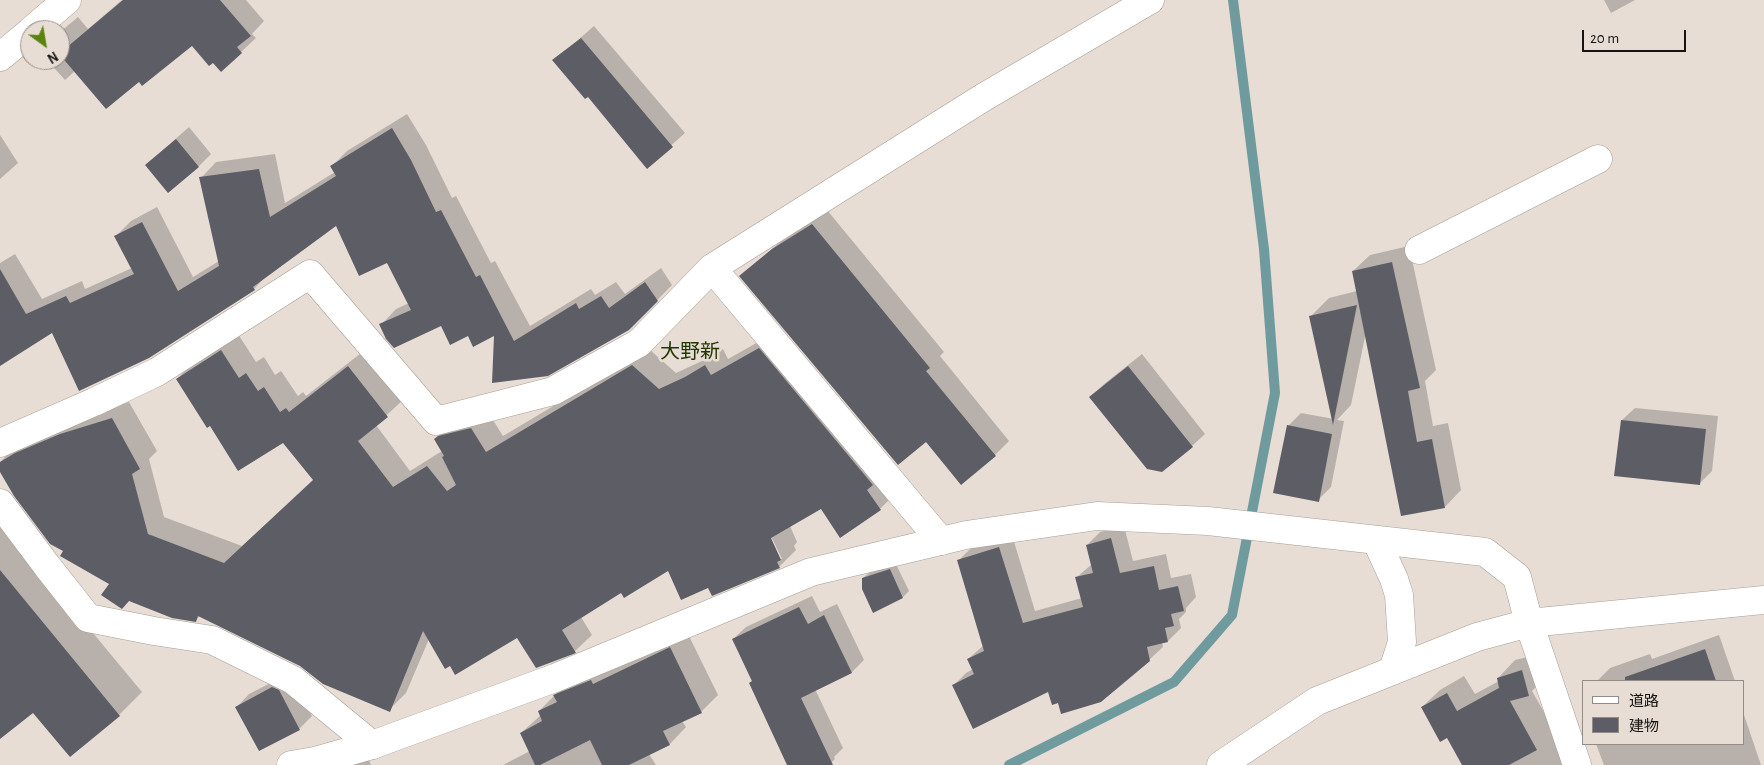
<!DOCTYPE html>
<html>
<head>
<meta charset="utf-8">
<style>
  body { margin:0 }
  #map { position:relative; width:1764px; height:765px; overflow:hidden; background:#e7ddd5; font-family:"Alegreya Sans","Noto Sans JP",sans-serif }
  canvas { display:block }
  .legend { position:absolute; left:1582px; top:680px; width:162px; height:65px; box-sizing:border-box; background:#e7ddd5; border:1px solid #938c86; margin:0; padding:6px 9px; list-style:none; font-size:15px; color:#161310 }
  .legend li { display:flex; align-items:center; gap:10px; height:25px }
  .legend b { width:25px; border:1px solid #938c86 }
  .north { position:absolute; left:20px; top:20px; width:50px; height:50px; box-sizing:border-box; background:#e7ddd5; border:1px solid #938c86; border-radius:50%; rotate:148deg; font-size:14px; font-weight:700; line-height:20px; text-align:center; color:#161310 }
  .north::after { content:''; display:block; margin:auto; width:18px; height:22px; background:#5a840e; clip-path:polygon(50% 0,100% 100%,50% 72%,0 100%) }
  .scale { position:absolute; left:1582px; top:30px; width:104px; height:22px; box-sizing:border-box; border:2px solid #161310; border-top:0; padding-left:6px; font-size:15px; line-height:18px; white-space:nowrap; color:#161310; -webkit-text-stroke:4px #e7ddd5; paint-order:stroke }
</style>
</head>
<body>
<div id="map">
<canvas width="1764" height="765"></canvas>
<ul class="legend">
<li><b style="height:6px;background:#fff"></b>道路</li>
<li><b style="height:14px;background:#5d5d66"></b>建物</li>
</ul>
<div class="north">N</div>
<div class="scale">20 m</div>
</div>
<script>
const ctx = document.querySelector('canvas').getContext('2d');
ctx.lineJoin = 'round';
function paint(path, color) {
  ctx.fillStyle = color;
  ctx.fill(path, 'evenodd');
}
function shape(rows) {
  const path = new Path2D();
  for (const r of rows) {
    path.moveTo(r[0], r[1]);
    for (let i = 2; i < r.length; i += 2) path.lineTo(r[i], r[i + 1]);
  }
  return path;
}
function strokePath(path, color, width, dash) {
  ctx.strokeStyle = color;
  ctx.lineWidth = width;
  ctx.lineCap = dash ? 'butt' : 'round';
  ctx.setLineDash(dash || []);
  ctx.stroke(path);
}
function drawText(font, color, halo, rows, align = 'center') {
  ctx.font = font + ' "Alegreya Sans","Noto Sans JP",sans-serif';
  ctx.lineWidth = 5;
  ctx.setLineDash([]);
  ctx.textBaseline = 'middle';
  ctx.strokeStyle = halo;
  ctx.fillStyle = color;
  for (const [text, x, y, turn = 0] of rows) {
    ctx.save();
    ctx.translate(x, y);
    ctx.rotate((+turn || 0) * Math.PI / 180);
    ctx.textAlign = isNaN(turn) ? turn : align;
    if (halo) ctx.strokeText(text, 0, 0);
    ctx.fillText(text, 0, 0);
    ctx.restore();
  }
}
const shadow = shape([
  [122,0,246,0,264,21,252,34,256,38,241,52,213,61,192,44,139,80,75,71,65,80,47,60,60,60,60,32,78,17,88,29],
  [1604,0,1635,0,1611,13],
  [594,26,685,133,647,167,588,95,554,61],
  [407,114,426,145,452,198,456,196,491,263,495,261,530,326,591,289,595,295,616,282,625,294,661,268,672,285,629,329,547,375,495,334,468,335,441,325,381,325,396,309,409,303,388,261,337,224,269,273,254,289,52,331,0,364,0,263,15,254,42,299,82,281,85,289,132,268,116,236,131,221,157,207,193,277,219,261,201,178,216,162,275,154,285,203,335,172,331,167,347,151],
  [189,127,211,154,198,167,146,165],
  [0,135,18,163,0,179],
  [827,210,944,352,940,356,1009,441,995,455,961,483,926,441,741,276,788,235],
  [1409,246,1436,370,1425,381,1433,426,1448,423,1461,490,1445,507,1366,332,1351,405,1337,420,1344,421,1331,487,1318,500,1288,426,1301,413,1334,419,1311,316,1329,298,1357,291,1353,271,1370,255],
  [776,332,897,492,880,509,821,508,790,526,797,542,794,546,796,550,779,567,709,586,668,569,622,591,581,617,592,635,575,651,518,636,450,664,429,639,406,693,389,710,200,616,195,620,110,584,65,551,0,469,0,462,14,448,78,418,129,402,157,451,149,459,164,517,242,546,314,480,284,441,210,424,177,379,194,362,238,334,256,362,264,357,275,375,281,371,298,396,303,392,306,396,365,350,404,399,376,425,410,471,442,451,435,439,452,422,488,412,503,436,649,349,676,373,704,360,723,349,728,359],
  [769,532,782,559,779,559,767,533],
  [1142,354,1205,434,1192,446,1091,397,1104,384],
  [1635,408,1718,416,1712,471,1699,484,1622,420],
  [0,521,142,692,119,715,70,755,33,711,0,725],
  [1124,526,1133,561,1166,554,1171,578,1191,574,1196,597,1186,608,1186,612,1179,619,1181,628,1168,641,1162,642,1163,647,1149,660,1059,701,1049,690,954,685,966,673,973,669,968,659,984,645,958,561,971,548,1012,535,1035,611,1082,598,1077,577,1092,564,1087,545,1100,532],
  [896,564,909,591,903,597,863,578,870,572],
  [812,596,820,612,837,604,864,660,852,672,815,689,843,748,834,757,835,759,829,765,789,765,733,639,746,627],
  [687,632,718,695,701,712,682,721,686,727,670,744,649,754,656,765,503,765,530,751,521,733,541,715,539,711,571,679],
  [1719,635,1735,681,1597,681,1610,668,1650,654,1652,659],
  [1540,654,1546,677,1532,691,1574,765,1463,765,1447,737,1422,707,1440,690,1464,676,1475,694,1499,681,1498,678,1515,660],
  [286,675,292,678,312,716,299,729,237,707,249,694],
  [1743,712,1761,765,1604,765,1596,744,1743,744],
  [366,753,371,765,338,765]
]);
const stream = shape([
  [1009,765,1174,682,1232,615,1275,393,1264,249,1233,0]
]);
const building = shape([
  [123,0,220,0,251,36,237,47,242,53,221,72,213,63,209,66,192,46,142,86,139,82,106,109,60,55,60,53],
  [581,38,673,147,647,169,588,97,585,99,552,60],
  [392,128,411,160,436,212,441,210,476,277,480,275,514,341,576,303,579,309,601,296,609,308,645,282,658,301,629,330,548,376,492,383,494,336,473,347,468,336,450,345,441,326,394,348,386,339,379,324,411,310,387,263,359,276,336,226,253,287,255,290,230,306,149,358,79,391,52,333,0,366,0,269,26,314,66,296,70,303,134,274,114,236,142,222,178,291,219,266,199,177,259,169,270,217,336,176,330,166],
  [176,139,199,167,168,193,145,165],
  [812,224,930,368,926,371,996,456,961,485,926,442,898,465,739,276,772,249],
  [1392,262,1420,388,1408,391,1417,442,1432,439,1445,508,1401,516,1352,271],
  [1357,305,1333,425,1309,316],
  [759,348,873,485,867,490,881,510,840,538,821,509,771,538,781,560,777,562,780,568,712,596,708,588,681,600,668,571,624,598,621,593,562,630,576,653,536,668,517,638,455,675,450,666,445,669,423,631,390,712,323,684,300,666,198,616,196,622,172,618,129,601,122,609,101,595,109,584,60,556,63,551,50,544,14,496,0,472,0,462,15,453,60,434,112,418,140,469,132,474,148,534,224,563,313,480,283,443,238,471,210,426,207,428,176,379,221,350,239,378,246,373,258,391,264,387,280,412,286,408,289,412,348,366,388,417,358,441,393,487,427,466,447,491,456,485,442,457,444,456,434,439,438,436,471,428,486,452,632,365,659,389,685,377,705,365,711,375],
  [1128,366,1193,447,1162,472,1147,469,1089,397],
  [1621,420,1706,429,1700,485,1614,476],
  [1287,425,1332,434,1319,502,1273,493],
  [1111,538,1120,573,1154,566,1159,590,1178,586,1184,611,1171,614,1174,626,1165,628,1168,642,1147,647,1150,661,1101,702,1061,714,1058,703,1052,705,1048,692,973,729,952,685,974,674,967,659,984,651,957,560,999,547,1023,623,1083,607,1075,577,1093,573,1086,545],
  [890,569,903,598,873,613,862,589,862,578],
  [0,570,120,716,70,757,33,713,0,739],
  [799,607,808,624,824,615,852,673,801,698,833,765,787,765,749,683,752,681,732,639],
  [670,647,702,713,663,731,670,745,629,765,602,765,590,740,540,765,535,765,520,733,542,721,538,711,557,702,553,695,591,680,593,684],
  [1705,649,1716,681,1625,681,1625,677],
  [1522,670,1529,696,1510,701,1537,750,1509,765,1462,765,1447,738,1440,742,1421,707,1447,693,1457,711,1499,688,1497,678],
  [272,687,279,690,300,730,259,751,235,707]
]);
const minor = shape([
  [32,30,67,0],
  [0,57,30,32],
  [1419,250,1598,159],
  [712,268,941,541],
  [0,443,94,402,157,372,310,274,436,421,553,391,639,343,712,268,984,97,1150,0],
  [0,503,47,566,88,618,154,631,212,640,293,680,372,745],
  [1376,540,1394,579,1399,595,1402,642,1393,670],
  [1529,623,1577,765]
]);
const tertiary = shape([
  [291,765,315,761,372,745,555,678,811,572,966,535,1097,516,1208,521,1485,552,1517,577,1529,623],
  [1221,765,1317,701,1477,637,1529,623,1764,600]
]);
const neighbourhoodNames = [
  ["大野新",690,352]
];
paint(shadow, '#0003');
strokePath(stream, '#709b9e', 10);
paint(building, '#5d5d66');
strokePath(minor, '#a79e97', 29);
strokePath(tertiary, '#a79e97', 29);
strokePath(minor, '#fff', 28);
strokePath(tertiary, '#fff', 28);
drawText('20px', '#223600', '#e7ddd5', neighbourhoodNames);
</script>
</body>
</html>
